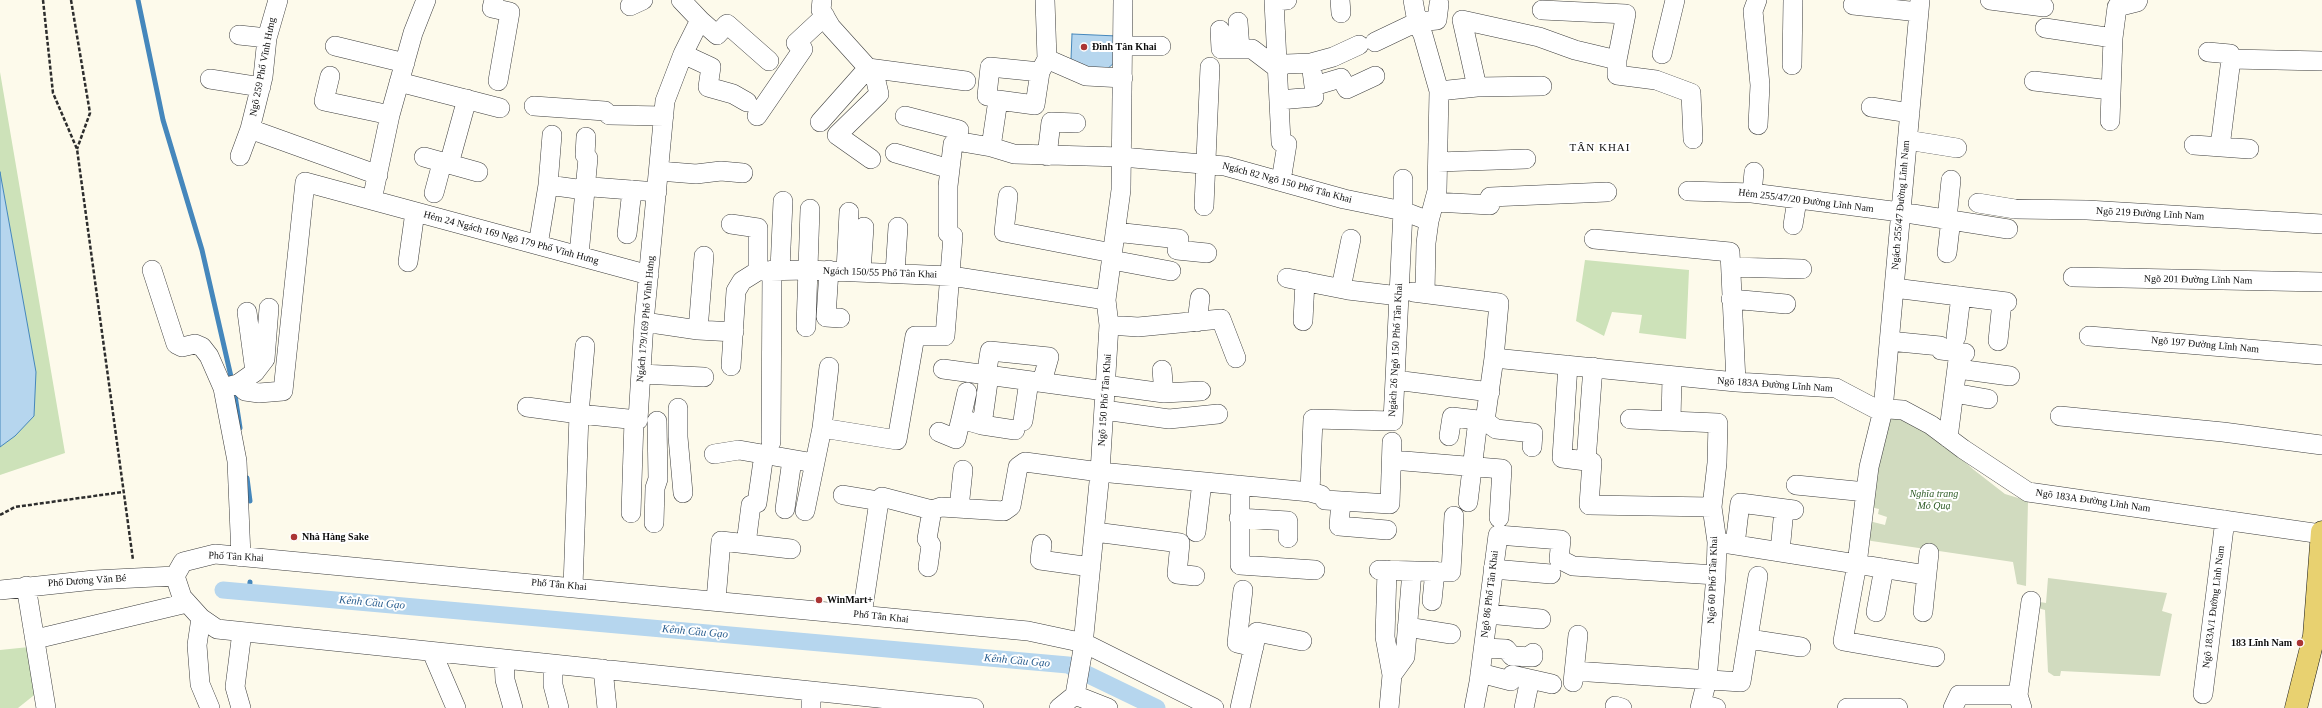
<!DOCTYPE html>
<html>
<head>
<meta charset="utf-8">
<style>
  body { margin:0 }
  canvas { display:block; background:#fdfaeb }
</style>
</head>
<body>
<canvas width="2322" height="708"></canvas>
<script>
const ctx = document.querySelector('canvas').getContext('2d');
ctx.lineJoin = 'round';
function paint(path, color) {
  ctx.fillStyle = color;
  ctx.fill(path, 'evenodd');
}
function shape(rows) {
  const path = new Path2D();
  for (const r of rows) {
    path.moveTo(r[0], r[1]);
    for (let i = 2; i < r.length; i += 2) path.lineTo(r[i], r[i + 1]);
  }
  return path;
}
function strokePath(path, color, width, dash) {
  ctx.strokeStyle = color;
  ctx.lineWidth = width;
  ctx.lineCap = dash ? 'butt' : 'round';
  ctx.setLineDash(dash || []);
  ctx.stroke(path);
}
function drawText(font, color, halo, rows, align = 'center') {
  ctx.font = font + ' Georgia,serif';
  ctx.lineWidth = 4;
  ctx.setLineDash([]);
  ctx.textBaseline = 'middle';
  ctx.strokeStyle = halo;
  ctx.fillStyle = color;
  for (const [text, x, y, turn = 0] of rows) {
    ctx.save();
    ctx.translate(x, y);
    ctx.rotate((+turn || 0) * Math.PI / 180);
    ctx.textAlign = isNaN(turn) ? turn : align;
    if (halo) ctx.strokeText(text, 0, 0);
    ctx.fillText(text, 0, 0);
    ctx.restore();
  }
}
const green = shape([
  [0,72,65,453,0,475],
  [1585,260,1689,270,1686,339,1639,333,1642,315,1612,312,1604,336,1576,321],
  [29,647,38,692,18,708,0,708,0,650]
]);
const cemetery = shape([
  [1890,415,1932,433,1974,470,2005,494,2028,501,2026,586,2017,584,2013,562,1865,540,1869,521,1885,525,1887,517,1878,514,1879,509,1870,507],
  [2048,578,2167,593,2162,611,2172,614,2160,676,2061,671,2060,676,2054,676,2048,672,2045,610,2034,607,2034,601,2046,603]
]);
const water = shape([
  [1072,34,1117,36,1115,62,1105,71,1083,68,1071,59,1072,34],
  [0,172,36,372,34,416,15,436,0,447,0,172]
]);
const stream = shape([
  [138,0,163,120,202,250,232,381],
  [234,389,240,428],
  [247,478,250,501],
  [249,593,250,582]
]);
const canal = shape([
  [223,590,1068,665,1157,708]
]);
const path = shape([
  [43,0,53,93,77,149,133,560],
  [71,0,90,113,77,149],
  [0,515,15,507,123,492]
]);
const minor = shape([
  [494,0,492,8,510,12,498,81],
  [822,0,821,10,831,27,868,68,876,81,879,94,837,135,871,159],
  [1045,0,1047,59,1086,76,1123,78],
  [1340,0,1341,13],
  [1413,0,1417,22,1423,35,1439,91,1437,191,1429,221,1426,243,1425,293],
  [1757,0,1753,11,1760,85,1758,125],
  [1920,0,1883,410,1869,467,1857,564,1843,641,1935,657],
  [1990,0,2044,7],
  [1853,5,1919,12],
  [630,6,643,0],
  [1542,10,1626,14,1617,60],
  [700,20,717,35,727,24,769,61],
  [1238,22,1240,49],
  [2045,28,2113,38],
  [1220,30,1221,49,1252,49,1277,68],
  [239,35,267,38],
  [1375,42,1417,22,1437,20,1439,4],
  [335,46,405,63],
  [1123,46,1161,46],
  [2208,52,2230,54,2231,59],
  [683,54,711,67,708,87,733,94,747,102],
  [1662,54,1675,0],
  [1311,63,1314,86,1341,78,1347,89,1375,76],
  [1792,65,1793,0],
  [1277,68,1286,64,1311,63,1333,57,1359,45],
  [330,76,324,101,390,115],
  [210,79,261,87],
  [2034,81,2110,90],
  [399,82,500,108],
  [1477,87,1542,86],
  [1439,91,1477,87,1462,20,1539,37,1575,50,1617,60,1617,75,1656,80,1691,93,1693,139],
  [987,96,990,67,1040,72],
  [1279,100,1314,97],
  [534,106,605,111,609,115,664,116],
  [1871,107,1910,113],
  [757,116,803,49,796,43,825,16],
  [2110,121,2113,38,2117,7,2137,2,2138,0],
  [820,122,868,68,966,81],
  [250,129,378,175],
  [1907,140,1957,148],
  [956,141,991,147,1014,154,1122,157,1225,166,1344,199,1403,211,1429,221],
  [2194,145,2249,149],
  [991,147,998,100,1035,105,1040,72,1047,59],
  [2220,147,2231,59,2322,61],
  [895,153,950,169],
  [240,156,250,129,263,77,267,38,278,0],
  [1047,156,1051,122,1076,123],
  [424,157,478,172],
  [1438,162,1526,159],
  [449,164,467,99],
  [659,171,696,174,721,171,743,173],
  [1281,181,1287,144,1281,142,1274,1,1287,0],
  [548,185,577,189,592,187,657,192],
  [1688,191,1752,193,1900,212,2008,229],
  [434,193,442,163],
  [1752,193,1754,172],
  [1008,196,1004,232,1112,253],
  [372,200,390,115,413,33,426,0],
  [1435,202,1490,205,1490,197,1607,192],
  [1978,203,2015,209,2087,210,2322,224],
  [1204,206,1210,67],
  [1947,219,1951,180],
  [731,224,758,228,758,271],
  [1793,225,1797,200],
  [1115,232,1179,239,1177,250,1207,253],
  [627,234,632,190],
  [1594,239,1730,252,1736,382],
  [538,245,548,185,552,135],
  [1947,253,1951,219],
  [579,255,588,158,585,155,586,137],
  [1112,260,1171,271],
  [408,262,415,212],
  [1731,267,1802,269],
  [152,270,176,344,182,347,195,344,202,347,209,356,223,388,237,461,241,557],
  [780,270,783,201],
  [829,270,826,317,840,318],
  [846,271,849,212],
  [861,272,864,227],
  [895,273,898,227],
  [2073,277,2322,282],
  [1287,278,1348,290,1399,296],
  [1341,288,1351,239],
  [1894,288,2007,302],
  [1413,292,1499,303,1494,358,1485,421],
  [1731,299,1786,304],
  [1303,321,1305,281],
  [644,322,698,330,734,332],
  [1197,322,1200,298],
  [1109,325,1138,327,1221,319,1236,358],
  [806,327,810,209],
  [698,330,704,256],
  [2089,336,2322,355],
  [1956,337,1961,296],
  [1889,341,1940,346,1941,350,1965,353],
  [1998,341,2002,302],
  [1494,358,1736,382,1836,388,1874,408,1903,410,1931,425,1963,449,2028,492,2322,534],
  [988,364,990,351,1049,357,1042,382],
  [1568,365,1562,458,1586,461],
  [731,366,736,291,742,281,758,271,808,270,951,276,1106,300],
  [1593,367,1586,461,1592,462,1589,505,1712,507],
  [943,369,1105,391],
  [1958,369,2010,376],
  [1162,370,1164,393],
  [255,372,265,359,269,308],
  [641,374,704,377],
  [1672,376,1671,421,1718,423,1717,463,1712,507,1717,542,1716,575,1707,680,1700,708],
  [1395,380,1490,392],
  [238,384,245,391,259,393,283,391,305,182,649,275],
  [1105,385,1164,393,1201,391],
  [227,387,238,384,255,372,247,312],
  [1954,393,1988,399],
  [527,407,579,414,585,346],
  [678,408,678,437,683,493],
  [1104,410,1169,419,1218,414],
  [2060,416,2223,432,2322,445],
  [961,419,967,392],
  [1630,419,1671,421],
  [1023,421,1029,381],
  [1485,421,1496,429,1533,433,1532,447],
  [982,425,1015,430],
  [822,428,897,440,915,336,945,336,953,236,948,233,948,186,953,144,956,141,959,130,905,116],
  [939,432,956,439,961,419,982,425,989,375],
  [1449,436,1452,417,1478,420],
  [1948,438,1959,352],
  [771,442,772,270],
  [714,454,739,450,814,463],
  [1392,460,1502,469,1499,518],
  [1240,485,1240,565,1315,570],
  [1796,485,1866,492],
  [1310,492,1313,419,1393,421,1403,211,1403,179],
  [843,495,879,501],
  [1341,501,1339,526,1387,530],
  [1468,502,1478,420,1485,421],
  [959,508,963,470],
  [785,509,792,460],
  [805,511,822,428,829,367],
  [631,513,634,420],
  [1239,518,1288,521,1288,538],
  [654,523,655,488,658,479,657,421],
  [1095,532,1180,543,1177,574,1195,576],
  [1196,532,1202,482],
  [1717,542,1926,575],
  [746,544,751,505,757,503,764,454],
  [1042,544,1040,560,1091,567],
  [1735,545,1740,503,1794,510],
  [1780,552,1784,509],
  [928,567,931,545,927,539,932,510],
  [1493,569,1551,574],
  [1379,570,1451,572,1454,516],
  [1387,570,1385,637,1392,675,1389,708],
  [175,576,183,562,215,554,1028,631,1084,643,1214,708],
  [175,576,182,597,201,618,217,629,974,708],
  [26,586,46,708],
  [573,587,579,414,638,420,644,322,665,101,683,54,700,20,681,0],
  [0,590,94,580,175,576],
  [1243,590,1237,643,1254,647],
  [716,600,721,541,791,549],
  [1432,601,1435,571],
  [1876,612,1884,568],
  [1923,612,1929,553],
  [1488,614,1541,619],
  [862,615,879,501,882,497,932,510,941,507,1004,511,1011,506,1018,467,1025,462,1100,472,1310,492,1321,495,1325,500,1390,504,1392,442],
  [201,618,197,645,200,684,210,708],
  [1407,627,1451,634],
  [36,639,187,603],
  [1749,639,1801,647],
  [1484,648,1506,649,1512,656,1533,657,1533,653],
  [432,652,456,708],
  [504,659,505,680,513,708],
  [553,664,553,685,559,708],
  [603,669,607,708],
  [1574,671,1741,682,1758,576],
  [1480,673,1511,681,1512,675,1552,684],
  [1392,675,1405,657,1412,571],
  [1573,682,1578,635],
  [2203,694,2225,520],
  [1075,695,1108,708],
  [2018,695,2031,601],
  [1701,704,1716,708],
  [1615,706,1622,708],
  [241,708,235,687,242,632],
  [811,708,811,691],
  [1059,708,1075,695,1082,655,1100,472,1109,325,1106,300,1121,190,1123,0],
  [1240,708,1257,632,1302,641],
  [1474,708,1479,682,1498,535,1561,540,1559,559,1573,566,1716,575],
  [1524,708,1530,679],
  [1847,708,1898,708],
  [1953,708,1959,695,2018,695,2022,708]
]);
const major = shape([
  [2296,708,2314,636,2322,532]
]);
const markers = [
  [1084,47,4,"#aa3434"],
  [294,537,4,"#aa3434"],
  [819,600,4,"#aa3434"],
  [2300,643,4,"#aa3434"]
];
const poiNames = [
  ["Đình Tân Khai",1092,47],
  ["Nhà Hàng Sake",302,537],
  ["WinMart+",827,600],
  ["183 Lĩnh Nam",2292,643,"right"]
];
const streetNames = [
  ["Ngõ 259 Phố Vĩnh Hưng",263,67,-79],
  ["Ngách 82 Ngõ 150 Phố Tân Khai",1287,183,15],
  ["Hẻm 255/47/20 Đường Lĩnh Nam",1806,201,7],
  ["Ngách 255/47 Đường Lĩnh Nam",1901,205,-85],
  ["Ngõ 219 Đường Lĩnh Nam",2150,214,3],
  ["Hẻm 24 Ngách 169 Ngõ 179 Phố Vĩnh Hưng",511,238,15],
  ["Ngách 150/55 Phố Tân Khai",880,273,2],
  ["Ngõ 201 Đường Lĩnh Nam",2198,280,1],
  ["Ngách 179/169 Phố Vĩnh Hưng",646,319,-85],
  ["Ngõ 197 Đường Lĩnh Nam",2205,345,5],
  ["Ngách 26 Ngõ 150 Phố Tân Khai",1396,350,-87],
  ["Ngõ 183A Đường Lĩnh Nam",1775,385,4],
  ["Ngõ 150 Phố Tân Khai",1105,400,-86],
  ["Ngõ 183A Đường Lĩnh Nam",2093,501,8],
  ["Phố Tân Khai",236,557,3],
  ["Ngõ 60 Phố Tân Khai",1713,580,-88],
  ["Phố Dương Văn Bé",87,581,-4],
  ["Phố Tân Khai",559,585,5],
  ["Ngõ 86 Phố Tân Khai",1490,594,-83],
  ["Ngõ 183A/1 Đường Lĩnh Nam",2214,607,-83],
  ["Phố Tân Khai",881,617,6]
];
const parkNames = [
  ["Nghĩa trang",1934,494],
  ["Mỏ Quạ",1934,506]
];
const neighbourhoodNames = [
  ["TÂN KHAI",1600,148]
];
const waterNames = [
  ["Kênh Cầu Gạo",372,603,5],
  ["Kênh Cầu Gạo",695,632,5],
  ["Kênh Cầu Gạo",1017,661,5]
];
paint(green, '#cde2b9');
paint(cemetery, '#d1dbbf');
paint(water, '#b6d6ee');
strokePath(water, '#4587bc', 1);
strokePath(stream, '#4587bc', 5);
strokePath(canal, '#b6d6ee', 17);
strokePath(minor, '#3e3e3e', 20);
strokePath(major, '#1c1c1c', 23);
strokePath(path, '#2d2d2d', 2.5, [4, 2]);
strokePath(minor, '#fff', 19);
strokePath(major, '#e8d170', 22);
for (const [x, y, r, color] of markers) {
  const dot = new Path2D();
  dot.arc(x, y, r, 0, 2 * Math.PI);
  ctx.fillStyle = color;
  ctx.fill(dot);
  strokePath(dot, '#fff', 1.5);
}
drawText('bold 10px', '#0b0b0b', '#fff', poiNames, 'left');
drawText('10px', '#0b0b0b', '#fff', streetNames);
drawText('italic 10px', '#2c5a24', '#fff', parkNames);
ctx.letterSpacing = '1px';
drawText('11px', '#0b0b0b', '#fff', neighbourhoodNames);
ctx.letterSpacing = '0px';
drawText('italic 11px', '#245a8d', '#fff', waterNames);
</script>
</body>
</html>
